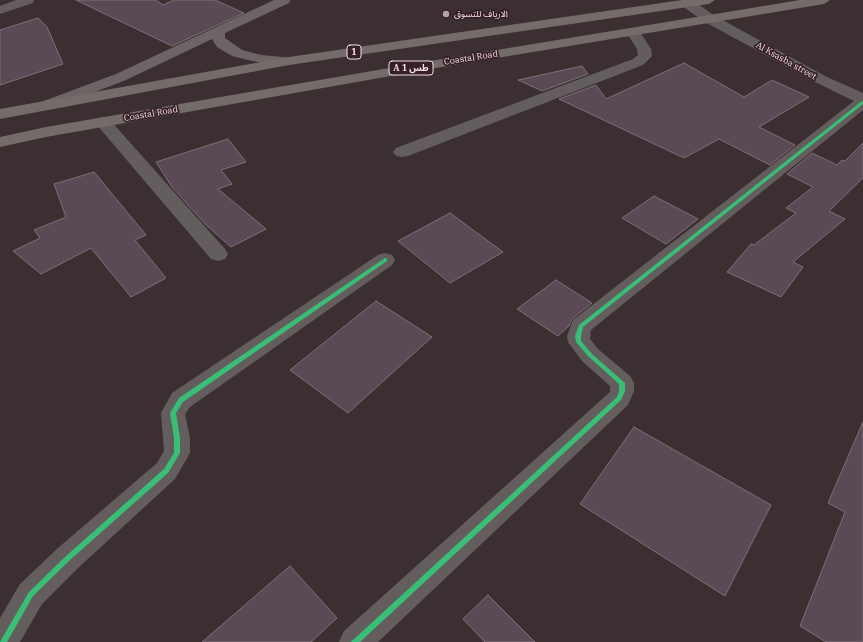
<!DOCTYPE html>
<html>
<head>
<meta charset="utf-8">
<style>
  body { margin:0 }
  canvas { display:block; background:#3b2f32 }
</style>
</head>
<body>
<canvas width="863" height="642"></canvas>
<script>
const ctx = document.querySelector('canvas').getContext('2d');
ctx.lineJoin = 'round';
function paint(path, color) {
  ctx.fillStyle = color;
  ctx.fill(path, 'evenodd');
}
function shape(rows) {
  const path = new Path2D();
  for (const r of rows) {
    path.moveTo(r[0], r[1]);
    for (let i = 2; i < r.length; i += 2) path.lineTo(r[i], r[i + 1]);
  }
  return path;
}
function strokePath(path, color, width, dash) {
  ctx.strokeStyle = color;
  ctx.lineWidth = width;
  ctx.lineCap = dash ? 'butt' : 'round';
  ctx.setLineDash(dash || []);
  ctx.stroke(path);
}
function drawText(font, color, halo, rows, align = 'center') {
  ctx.font = font + ' "IBM Plex Serif","Noto Sans Arabic",serif';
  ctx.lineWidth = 3.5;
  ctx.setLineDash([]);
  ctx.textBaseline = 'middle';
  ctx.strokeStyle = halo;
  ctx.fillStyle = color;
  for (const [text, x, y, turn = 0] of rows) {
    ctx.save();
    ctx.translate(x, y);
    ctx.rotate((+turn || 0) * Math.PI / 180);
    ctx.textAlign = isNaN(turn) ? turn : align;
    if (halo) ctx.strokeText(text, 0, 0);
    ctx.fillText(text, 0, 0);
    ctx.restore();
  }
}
const building = shape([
  [76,0,156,0,163,5,174,0,215,0,244,13,172,46,76,0],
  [38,18,47,27,63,64,0,85,0,30,38,18],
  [684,63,744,97,772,80,809,97,759,127,795,145,770,165,719,139,684,158,559,99,596,85,606,99,684,63],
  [582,66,588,74,542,91,518,80,582,66],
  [228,139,246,162,221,170,232,184,218,189,266,229,231,247,205,224,172,187,156,162,228,139],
  [863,143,863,178,829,211,845,219,793,262,803,267,781,297,727,272,751,244,754,245,796,213,786,208,813,187,787,174,812,153,837,165,842,160,845,161,863,143],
  [94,172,146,235,135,240,166,278,131,297,91,248,41,274,13,251,40,238,34,230,66,217,54,184,94,172],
  [654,196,698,219,666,244,622,218,654,196],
  [450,213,503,252,450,283,398,241,450,213],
  [556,280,592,303,572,319,569,326,558,336,517,309,556,280],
  [376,301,432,337,348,413,290,370,376,301],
  [863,422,863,642,826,642,800,626,845,512,828,503,863,422],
  [634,427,771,505,725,596,580,504,634,427],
  [290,566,337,618,311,642,202,642,290,566],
  [488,595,535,642,485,642,463,619,488,595]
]);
const minor = shape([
  [16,0,34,0,33,3,0,14,0,6,16,0],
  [682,0,692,0,715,16,827,77,863,93,863,110,591,330,590,339,598,349,630,376,634,383,634,391,628,405,378,642,339,642,344,631,610,392,610,386,582,361,568,342,567,336,573,320,854,101,817,83,705,22,682,6,681,3,682,0],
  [633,28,638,29,651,49,652,56,643,65,408,156,402,157,396,156,393,152,396,148,633,59,638,55,637,49,626,32,628,29,633,28],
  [103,117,109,119,225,249,228,254,225,259,218,261,211,259,97,125,95,122,97,119,103,117],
  [385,253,392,255,395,260,392,265,190,407,185,414,190,438,190,453,175,479,78,568,42,604,20,642,0,642,0,618,20,584,58,548,157,463,164,451,161,413,172,393,378,255,385,253]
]);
const major = shape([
  [274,0,290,0,289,3,225,33,225,38,242,50,261,55,294,58,296,61,294,64,261,63,232,56,217,47,212,39,126,80,53,108,47,110,41,108,39,105,41,102,116,74,274,0]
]);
const highway = shape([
  [682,0,715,0,709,4,289,65,0,119,0,109,289,57,682,0],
  [800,0,830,0,824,4,436,68,46,137,0,147,0,137,46,127,436,60,800,0]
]);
const cycleway = shape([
  [862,101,863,101,863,104,583,327,581,336,581,341,592,354,625,383,625,391,621,400,360,642,351,642,353,640,617,397,619,391,619,384,588,356,576,342,575,336,579,325,862,101],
  [385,258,387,259,387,261,183,402,176,413,180,438,180,453,168,473,70,560,33,596,7,642,0,642,1,640,29,592,66,556,164,469,174,453,174,438,170,413,179,398,385,258]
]);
const markers = [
  [446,14,4,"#b2a3a6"]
];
const farPoinames = [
  ["الارياف للتسوق",454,14]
];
const shields = [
  [354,52,14],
  [411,68,44]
];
const shieldNames = [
  ["1",354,52],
  ["A 1 طس",411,68]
];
const farStreetnames = [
  ["Coastal Road",471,58,-9],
  ["Al Ksasba street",786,61,29],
  ["Coastal Road",151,114,-10]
];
paint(building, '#5a4a55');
strokePath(building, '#7b7076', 1);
paint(minor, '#635e5d');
paint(major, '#6d6565');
paint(highway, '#746b6b');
paint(cycleway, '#3abd76');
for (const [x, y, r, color] of markers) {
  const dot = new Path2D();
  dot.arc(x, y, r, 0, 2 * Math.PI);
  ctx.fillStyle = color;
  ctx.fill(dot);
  strokePath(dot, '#361f26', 1.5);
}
drawText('9px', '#f2e1e5', '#361f26', farPoinames, 'left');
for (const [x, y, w] of shields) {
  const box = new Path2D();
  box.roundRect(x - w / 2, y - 7, w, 14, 3);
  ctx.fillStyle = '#361f26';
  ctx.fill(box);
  strokePath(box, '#f2e1e5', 1);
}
drawText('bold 9px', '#f2e1e5', null, shieldNames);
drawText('9px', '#f2e1e5', '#361f26', farStreetnames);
</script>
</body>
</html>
